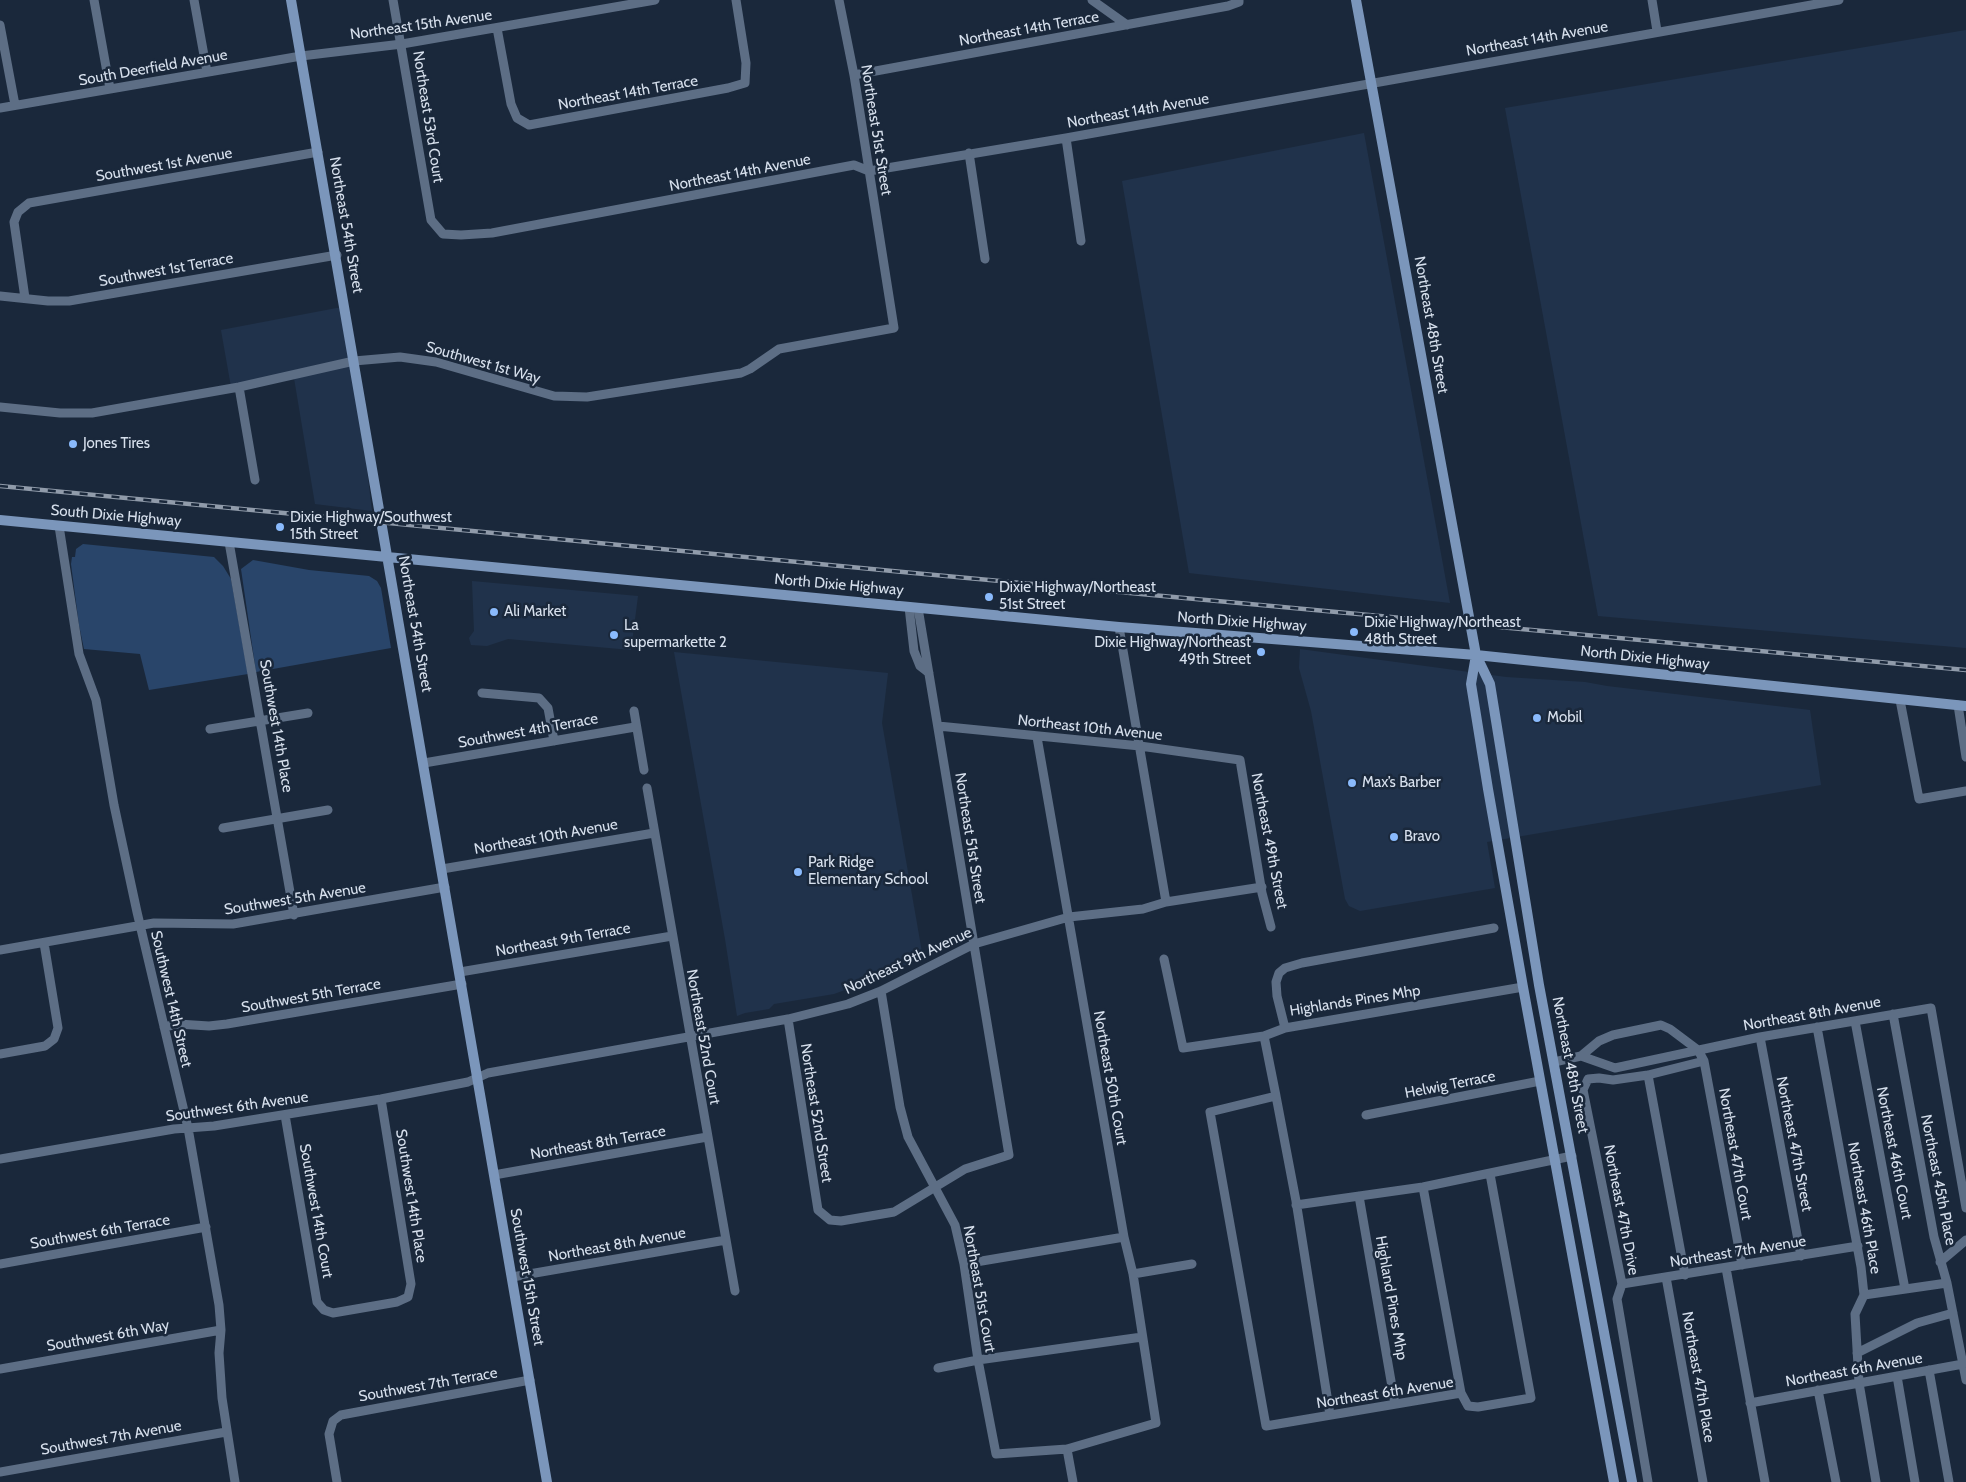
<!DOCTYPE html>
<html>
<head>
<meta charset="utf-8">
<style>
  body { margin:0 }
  canvas { display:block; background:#1a283b }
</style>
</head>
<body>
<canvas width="1966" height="1482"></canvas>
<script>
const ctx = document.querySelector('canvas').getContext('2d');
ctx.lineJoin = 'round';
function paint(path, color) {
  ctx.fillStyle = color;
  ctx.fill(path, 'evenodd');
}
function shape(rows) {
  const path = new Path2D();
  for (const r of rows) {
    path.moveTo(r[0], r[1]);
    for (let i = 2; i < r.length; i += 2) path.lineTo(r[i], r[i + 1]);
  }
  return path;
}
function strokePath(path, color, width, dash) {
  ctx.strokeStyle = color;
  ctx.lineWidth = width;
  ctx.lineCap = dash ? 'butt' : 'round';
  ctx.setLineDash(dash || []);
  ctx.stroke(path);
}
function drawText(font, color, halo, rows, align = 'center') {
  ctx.font = font + ' Cabin,sans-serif';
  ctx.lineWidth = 5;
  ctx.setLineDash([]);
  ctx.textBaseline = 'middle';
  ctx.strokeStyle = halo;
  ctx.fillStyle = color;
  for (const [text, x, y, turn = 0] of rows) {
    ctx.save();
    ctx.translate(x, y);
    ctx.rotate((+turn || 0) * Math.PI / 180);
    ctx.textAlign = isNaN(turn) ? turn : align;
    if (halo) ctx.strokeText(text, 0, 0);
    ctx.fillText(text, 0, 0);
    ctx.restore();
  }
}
const built = shape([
  [1966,30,1966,648,1598,616,1505,108],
  [1364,133,1450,603,1189,573,1122,181],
  [342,307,364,445,372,511,315,504,293,372,231,387,221,330],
  [472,581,638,596,631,650,508,639,487,646,471,645,469,638,474,631],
  [1300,649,1506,677,1585,682,1607,686,1810,710,1821,785,1487,842,1495,888,1360,911,1349,906,1345,899,1311,711,1299,668],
  [674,652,888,673,882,723,923,958,853,987,834,994,774,1004,769,1009,745,1013,737,1016,725,939]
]);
const green = shape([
  [83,544,214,557,223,566,231,579,248,674,149,690,140,654,84,649,79,625,71,564,72,557,75,557,76,549],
  [253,560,309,570,369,576,377,581,381,588,391,648,256,672,241,569]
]);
const street = shape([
  [94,0,110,89],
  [194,0,207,72],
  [393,0,431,220,443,234,461,235,492,233,854,165,869,171,1066,138,1839,0],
  [1092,0,1127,25],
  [1652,0,1657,31],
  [0,25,15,105],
  [497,28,511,104,517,118,529,125,728,88,745,83,746,63,736,0],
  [854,75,1228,6,1239,2,1239,0],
  [0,108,301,56,402,44,655,0],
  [1066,138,1081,241],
  [969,153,985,259],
  [0,296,48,301,69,301,337,255],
  [25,298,14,222,18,212,29,203,318,152],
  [239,387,255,480],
  [0,407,60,413,92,413,239,387,354,361,400,357,436,362,554,396,587,397,741,373,750,369,779,349,894,328,854,75,839,0],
  [59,526,79,654,96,700,114,805,137,912,188,1128,219,1305,221,1330,219,1353,222,1398,235,1482],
  [229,542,294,915],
  [909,607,914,651,920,666,929,673],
  [1119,627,1166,902],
  [482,693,539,698,548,708,554,741],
  [1900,700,1919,799,1966,791],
  [1958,705,1966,757],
  [634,711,644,770],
  [938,726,1140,746,1240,760,1262,893,1271,927],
  [210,729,308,713],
  [424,763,635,727],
  [647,788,735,1291],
  [223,828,328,810],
  [442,869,654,833],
  [0,950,154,923,233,924,445,887],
  [1164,959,1183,1048,1264,1036,1285,1028,1523,987],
  [460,972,672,936],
  [881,991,900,1107,908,1137,955,1225,964,1264,978,1360,996,1454,1067,1449,1156,1423,1133,1274,1124,1237,1037,737],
  [1893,1014,1934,1237,1947,1283,1966,1380],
  [788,1019,818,1210,830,1220,841,1221,894,1212,965,1169,1009,1155,918,608],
  [1855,1021,1905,1289],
  [164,1027,178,1024,209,1026,227,1024,462,984],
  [1817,1027,1861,1267,1864,1295,1855,1314,1859,1383,1876,1482],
  [1285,1028,1277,996,1276,982,1279,973,1285,968,1302,963,1494,928],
  [1264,1036,1276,1096,1210,1112,1266,1426,1461,1393,1468,1406,1478,1407,1531,1398,1490,1174],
  [1760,1037,1801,1256],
  [0,1054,45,1046,54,1039,58,1028,44,943],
  [1581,1056,1615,1068,1760,1037,1931,1008,1966,1208],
  [1554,1062,1581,1056,1599,1041,1613,1035,1661,1025,1670,1029,1698,1050,1704,1061,1742,1265],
  [1648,1075,1685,1275],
  [1276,1096,1296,1201,1330,1415],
  [285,1115,317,1302,324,1310,333,1313,397,1302,408,1297,411,1284,381,1099],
  [1366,1115,1540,1081],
  [0,1159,174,1129,214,1126,381,1099,468,1082,488,1073,788,1019,848,1004,881,991,974,944,1069,917,1143,909,1166,902,1262,887],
  [494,1175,707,1137],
  [1423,1187,1461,1393],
  [1359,1196,1395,1404],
  [1296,1205,1423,1187,1572,1156],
  [1940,1262,1966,1240],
  [0,1264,206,1227],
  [964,1264,1124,1237],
  [1726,1268,1765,1482],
  [1133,1274,1192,1264],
  [512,1277,726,1240],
  [1666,1277,1703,1482],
  [1622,1284,1858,1246],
  [1864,1295,1947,1283],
  [1857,1353,1917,1323,1953,1313],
  [938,1368,978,1360,1142,1337],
  [0,1369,221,1330],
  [1929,1370,1949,1482],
  [1897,1376,1915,1482],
  [1818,1390,1836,1482],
  [1750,1403,1963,1364],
  [1067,1449,1073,1482],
  [0,1472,226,1432],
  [337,1482,329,1434,333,1421,341,1415,530,1380],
  [1648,1482,1617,1299,1622,1284,1583,1090,1588,1079,1599,1078,1613,1080,1648,1075,1704,1061]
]);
const secondary = shape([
  [291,0,547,1482],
  [1356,0,1476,655,1490,684,1539,985,1632,1482],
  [0,520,1119,627,1476,655,1966,706],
  [1476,655,1471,684,1488,789,1523,987,1614,1482]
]);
const rail = shape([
  [0,486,924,574,1966,670]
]);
const markers = [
  [73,444,5,"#8abafc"],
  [280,527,5,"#8abafc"],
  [989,597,5,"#8abafc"],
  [494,612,5,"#8abafc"],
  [1354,632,5,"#8abafc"],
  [614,635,5,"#8abafc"],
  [1261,652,5,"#8abafc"],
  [1537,718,5,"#8abafc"],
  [1352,783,5,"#8abafc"],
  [1394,837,5,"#8abafc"],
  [798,872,5,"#8abafc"]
];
const streetNames = [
  ["Northeast 15th Avenue",421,25,-8],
  ["Northeast 14th Terrace",1029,29,-10],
  ["Northeast 14th Avenue",1537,39,-10],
  ["South Deerfield Avenue",153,68,-10],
  ["Northeast 14th Terrace",628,93,-10],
  ["Northeast 14th Avenue",1138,111,-10],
  ["Northeast 53rd Court",428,117,81],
  ["Northeast 51st Street",876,130,81],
  ["Southwest 1st Avenue",164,165,-10],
  ["Northeast 14th Avenue",740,173,-11],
  ["Northeast 54th Street",346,225,80],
  ["Southwest 1st Terrace",166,270,-10],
  ["Northeast 48th Street",1431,325,80],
  ["Southwest 1st Way",483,363,16],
  ["South Dixie Highway",116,516,5],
  ["North Dixie Highway",839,585,5],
  ["North Dixie Highway",1242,622,4],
  ["Northeast 54th Street",415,624,80],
  ["North Dixie Highway",1645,658,6],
  ["Southwest 14th Place",276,726,80],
  ["Northeast 10th Avenue",1090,728,6],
  ["Southwest 4th Terrace",528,731,-10],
  ["Northeast 10th Avenue",546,837,-10],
  ["Northeast 51st Street",970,838,81],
  ["Northeast 49th Street",1269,841,79],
  ["Southwest 5th Avenue",295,899,-9],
  ["Northeast 9th Terrace",563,940,-10],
  ["Northeast 9th Avenue",908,961,-25],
  ["Southwest 5th Terrace",311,996,-10],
  ["Southwest 14th Street",171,999,77],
  ["Highlands Pines Mhp",1355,1001,-9],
  ["Northeast 8th Avenue",1812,1014,-10],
  ["Northeast 52nd Court",703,1037,80],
  ["Northeast 48th Street",1570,1065,79],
  ["Northeast 50th Court",1110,1078,80],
  ["Helwig Terrace",1450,1085,-11],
  ["Southwest 6th Avenue",237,1107,-8],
  ["Northeast 52nd Street",816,1113,81],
  ["Northeast 8th Terrace",598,1143,-10],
  ["Northeast 47th Street",1794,1144,79],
  ["Northeast 46th Court",1894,1153,79],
  ["Northeast 47th Court",1735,1154,80],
  ["Northeast 45th Place",1938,1180,79],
  ["Southwest 14th Place",411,1196,81],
  ["Northeast 46th Place",1864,1208,80],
  ["Northeast 47th Drive",1621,1210,79],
  ["Southwest 14th Court",316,1211,80],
  ["Southwest 6th Terrace",100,1232,-10],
  ["Northeast 8th Avenue",617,1245,-10],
  ["Northeast 7th Avenue",1738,1252,-9],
  ["Southwest 15th Street",527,1277,80],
  ["Northeast 51st Court",979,1289,80],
  ["Highland Pines Mhp",1391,1298,80],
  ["Southwest 6th Way",108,1336,-10],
  ["Northeast 6th Avenue",1854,1370,-10],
  ["Northeast 47th Place",1698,1377,80],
  ["Southwest 7th Terrace",428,1385,-10],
  ["Northeast 6th Avenue",1385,1393,-9],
  ["Southwest 7th Avenue",111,1438,-10]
];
const poiNames = [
  ["Jones Tires",83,444],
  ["Dixie Highway/Southwest",290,518],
  ["15th Street",290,535],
  ["Dixie Highway/Northeast",999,588],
  ["51st Street",999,605],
  ["Ali Market",504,612],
  ["Dixie Highway/Northeast",1364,623],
  ["48th Street",1364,640],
  ["La",624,626],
  ["supermarkette 2",624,643],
  ["Dixie Highway/Northeast",1251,643,"right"],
  ["49th Street",1251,660,"right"],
  ["Mobil",1547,718],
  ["Max’s Barber",1362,783],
  ["Bravo",1404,837],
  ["Park Ridge",808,863],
  ["Elementary School",808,880]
];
paint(built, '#20324b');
paint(green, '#29456a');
strokePath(street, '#5d6e85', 9);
strokePath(secondary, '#7b96bb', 10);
strokePath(rail, '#909baa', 4.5);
strokePath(rail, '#1a283b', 2.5, [8]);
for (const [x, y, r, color] of markers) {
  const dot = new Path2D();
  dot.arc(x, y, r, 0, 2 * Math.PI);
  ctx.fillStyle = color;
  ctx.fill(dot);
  strokePath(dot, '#1a283b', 2);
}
drawText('15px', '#d7e0ed', '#1a283b', streetNames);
drawText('15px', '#d7e0ed', '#1a283b', poiNames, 'left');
</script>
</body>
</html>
